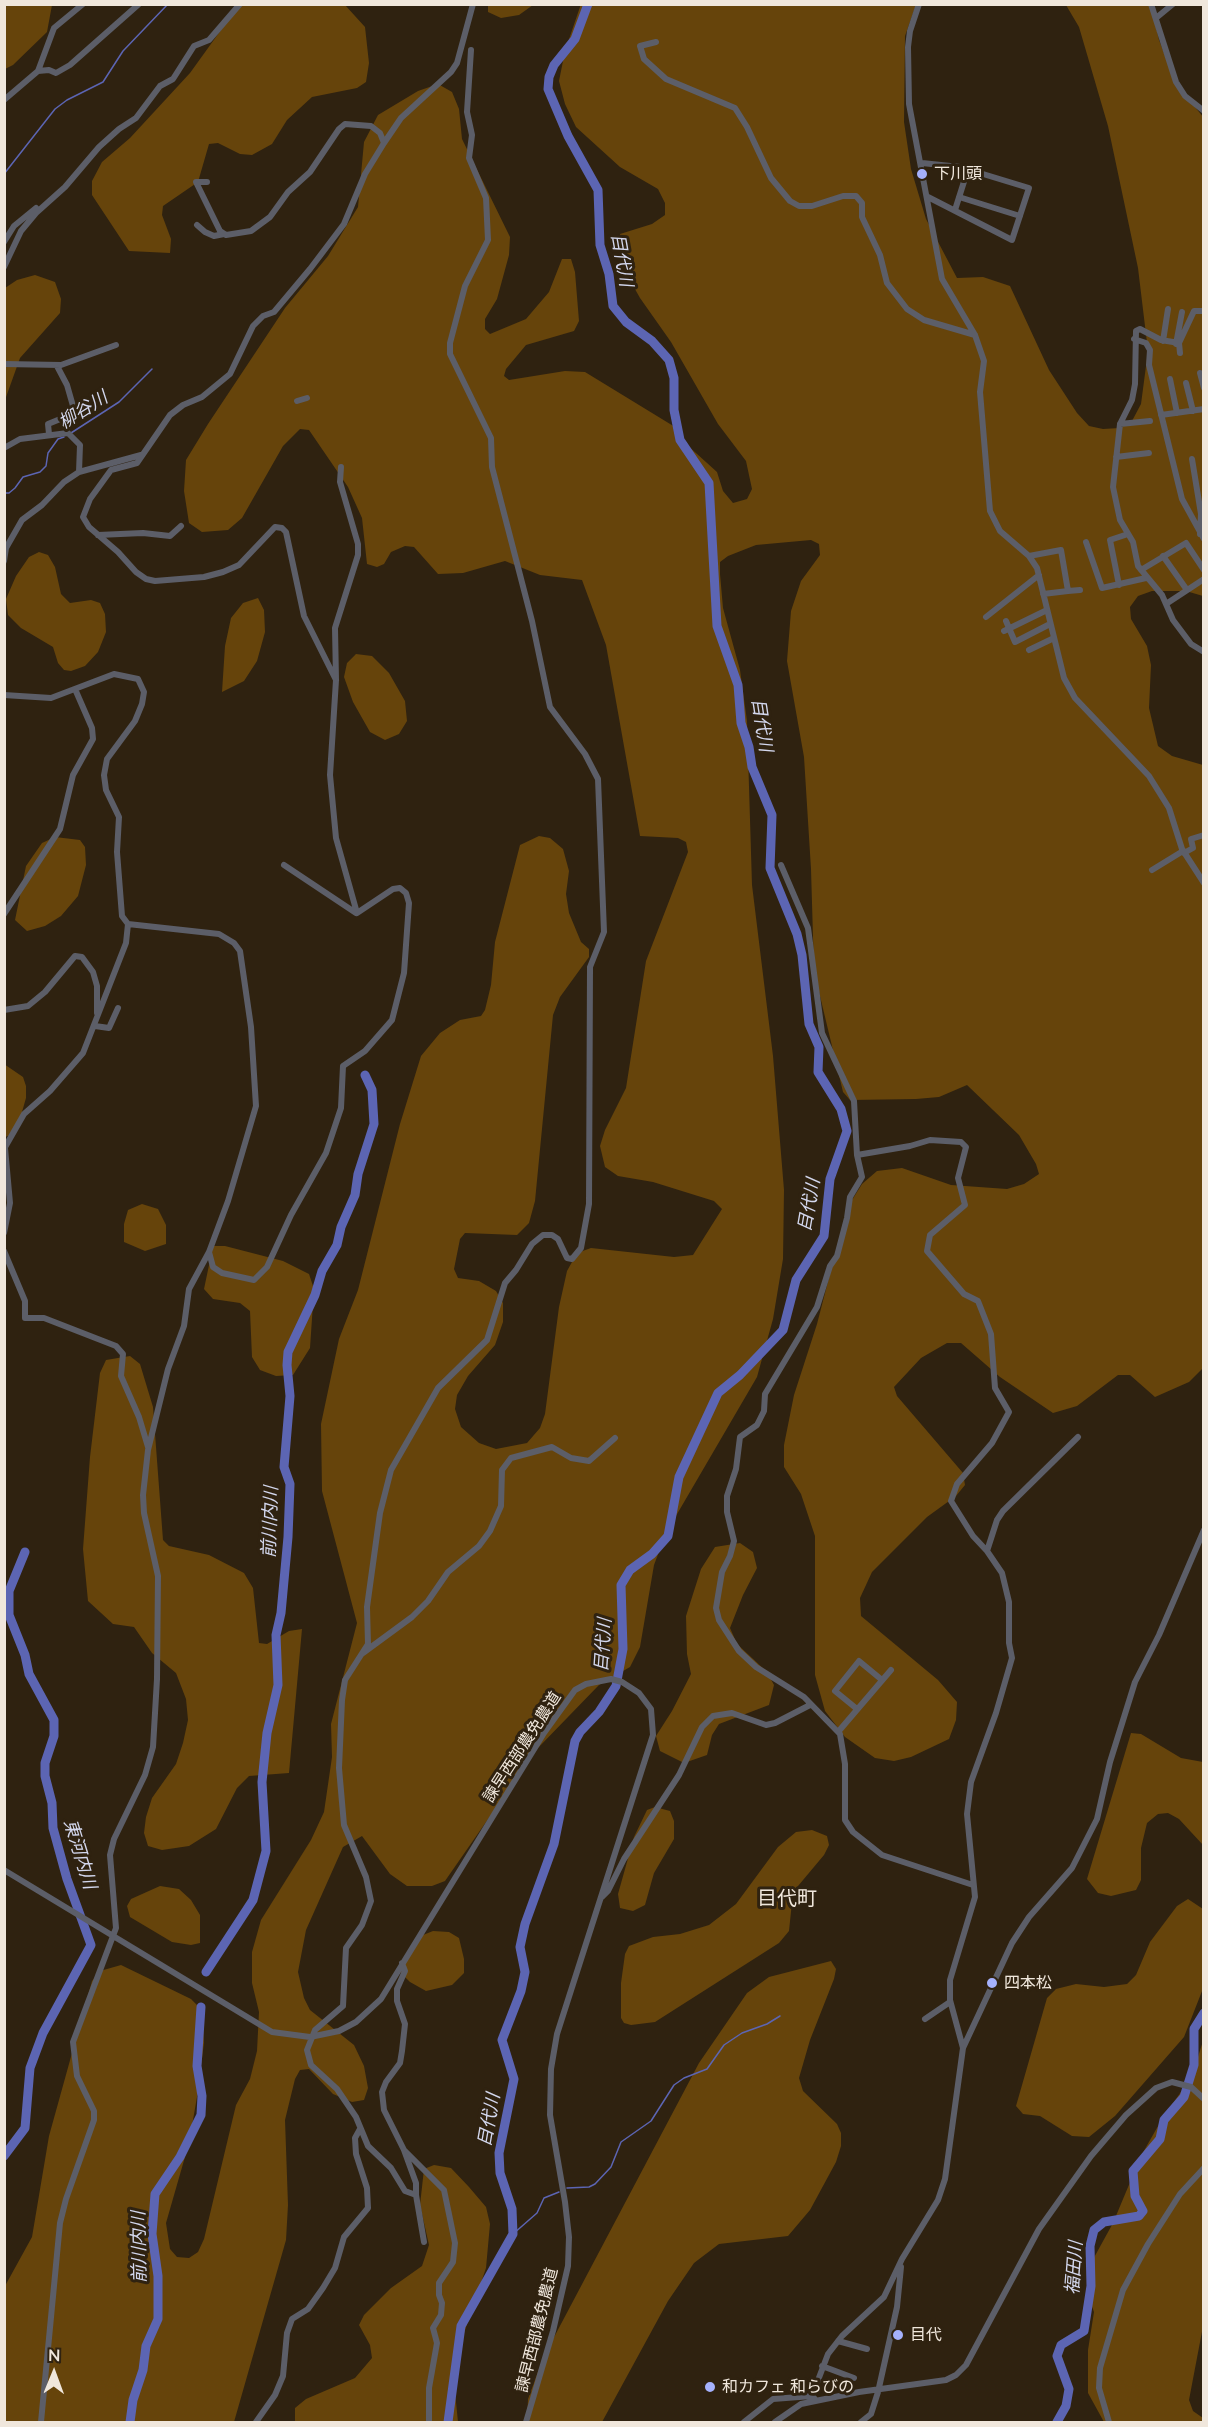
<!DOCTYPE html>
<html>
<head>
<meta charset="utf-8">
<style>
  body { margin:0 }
  #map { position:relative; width:1208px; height:2427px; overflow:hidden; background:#2f2210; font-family:Lato,sans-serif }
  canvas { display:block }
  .frame { position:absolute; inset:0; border:6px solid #f0e7dc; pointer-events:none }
  .north { position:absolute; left:24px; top:2343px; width:60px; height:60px; -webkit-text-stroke:4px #2f2210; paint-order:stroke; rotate:1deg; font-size:16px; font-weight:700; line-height:24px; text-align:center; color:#f0e7dc }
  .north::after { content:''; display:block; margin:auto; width:21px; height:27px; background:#f0e7dc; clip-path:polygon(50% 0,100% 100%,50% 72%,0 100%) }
</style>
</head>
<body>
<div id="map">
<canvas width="1208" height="2427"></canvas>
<div class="frame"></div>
<div class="north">N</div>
</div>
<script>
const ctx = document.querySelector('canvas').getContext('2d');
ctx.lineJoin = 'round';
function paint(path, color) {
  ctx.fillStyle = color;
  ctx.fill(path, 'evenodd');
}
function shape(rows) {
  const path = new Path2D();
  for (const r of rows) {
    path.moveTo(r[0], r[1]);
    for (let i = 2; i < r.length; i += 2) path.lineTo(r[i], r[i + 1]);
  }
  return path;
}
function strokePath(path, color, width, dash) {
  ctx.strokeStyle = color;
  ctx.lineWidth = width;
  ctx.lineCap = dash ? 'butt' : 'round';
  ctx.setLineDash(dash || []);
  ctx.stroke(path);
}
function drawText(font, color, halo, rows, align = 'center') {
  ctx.font = font + ' Lato,"Noto Sans JP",sans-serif';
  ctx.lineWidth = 6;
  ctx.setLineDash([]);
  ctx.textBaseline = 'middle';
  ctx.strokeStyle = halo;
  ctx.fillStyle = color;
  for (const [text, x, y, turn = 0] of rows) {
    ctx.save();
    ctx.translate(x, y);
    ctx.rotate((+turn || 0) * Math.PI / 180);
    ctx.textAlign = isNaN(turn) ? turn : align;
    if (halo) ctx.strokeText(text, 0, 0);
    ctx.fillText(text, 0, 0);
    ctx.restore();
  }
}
const green = shape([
  [5,4,52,5,47,32,13,65,5,69],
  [581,4,916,5,905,36,904,122,911,169,926,219,957,278,983,277,1010,286,1049,370,1077,413,1089,426,1103,429,1120,428,1132,421,1141,404,1148,351,1138,268,1108,126,1079,27,1066,5,1151,5,1159,40,1176,84,1204,118,1203,596,1186,591,1152,591,1138,596,1130,607,1131,619,1147,646,1151,665,1149,708,1158,746,1172,756,1203,765,1203,1368,1189,1382,1155,1397,1130,1375,1118,1375,1077,1406,1053,1413,1000,1377,961,1343,947,1343,921,1358,894,1387,897,1396,963,1473,965,1485,956,1496,927,1517,872,1572,860,1598,861,1616,938,1680,957,1702,956,1720,949,1739,911,1757,894,1761,875,1758,845,1737,825,1711,815,1675,815,1536,801,1494,784,1467,784,1445,794,1395,817,1324,847,1208,862,1184,877,1171,902,1168,951,1185,1007,1189,1024,1184,1039,1174,1036,1164,1019,1135,967,1085,939,1097,916,1099,850,1100,843,1092,814,971,811,869,804,757,787,661,791,611,801,581,820,555,819,544,811,540,756,545,728,556,720,562,720,574,723,608,740,670,747,721,752,885,773,1056,784,1190,783,1259,773,1319,757,1377,666,1533,654,1565,640,1647,630,1667,599,1685,536,1750,445,1881,432,1886,407,1886,390,1874,362,1836,343,1847,306,1930,298,1972,304,1998,310,2010,354,2045,364,2066,368,2088,364,2100,352,2102,333,2094,309,2069,300,2070,295,2079,285,2120,288,2205,286,2240,234,2422,5,2422,5,2286,32,2237,49,2136,92,1981,100,1971,121,1965,191,1999,202,2010,204,2043,197,2097,189,2143,166,2223,170,2249,177,2257,189,2258,198,2252,204,2239,236,2105,250,2079,257,2051,259,2012,252,1983,252,1952,261,1920,311,1840,324,1812,332,1757,331,1724,357,1623,322,1491,321,1424,339,1339,358,1290,400,1124,421,1056,440,1033,460,1020,481,1016,485,1010,491,985,495,942,520,845,539,836,550,838,563,849,569,871,566,894,569,913,581,942,589,949,589,957,560,997,553,1015,535,1201,529,1223,517,1235,465,1233,460,1239,454,1269,458,1278,479,1281,496,1291,503,1303,503,1322,495,1345,468,1376,457,1395,455,1409,461,1427,479,1443,496,1449,527,1443,540,1428,545,1414,559,1307,567,1271,577,1253,591,1248,674,1257,693,1255,722,1209,714,1201,653,1182,618,1176,605,1167,600,1146,605,1130,626,1088,646,961,688,852,686,842,678,838,640,836,606,645,582,580,540,575,505,561,463,573,438,574,414,547,405,546,391,552,384,564,377,567,367,564,362,518,348,487,309,430,300,429,283,446,242,518,228,530,202,532,189,523,184,491,186,460,208,424,285,308,328,256,358,207,364,142,378,115,418,91,438,84,452,92,459,109,462,139,510,237,509,255,497,299,485,319,485,329,490,334,526,319,549,292,562,259,571,259,575,272,579,321,574,331,526,345,506,369,504,376,509,380,565,371,585,372,675,427,686,444,717,472,723,491,733,503,747,499,752,489,746,461,718,424,671,342,640,298,622,266,620,234,652,224,665,215,665,203,658,189,620,167,576,127,565,104,559,81,565,51],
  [239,5,345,5,365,27,369,63,366,82,357,88,312,97,287,120,272,144,252,155,240,154,218,143,209,144,198,182,163,206,162,215,171,239,170,253,129,251,92,195,92,181,102,162,130,138,190,73],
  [488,5,488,4,533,5,519,15,501,18,488,12],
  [35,275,55,282,61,299,60,313,20,358,5,400,5,288,17,280],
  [39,552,48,555,55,567,61,594,70,603,91,600,100,603,105,614,106,632,98,652,85,666,71,671,64,670,58,663,53,647,21,628,8,615,6,599,16,576,29,557],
  [258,598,264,610,265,632,257,661,244,681,222,692,225,646,231,618,243,603],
  [356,654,372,656,389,673,405,701,407,721,399,734,385,740,370,732,353,702,344,677,347,663],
  [55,837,80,840,85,847,86,865,78,896,61,916,45,926,27,931,15,920,26,866,42,843],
  [4,1064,23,1077,26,1086,26,1098,16,1133,5,1137],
  [142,1204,158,1209,166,1225,166,1244,145,1251,124,1242,124,1224,128,1210],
  [213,1246,225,1246,283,1261,309,1274,314,1289,310,1348,293,1375,276,1376,260,1370,252,1357,250,1311,240,1303,213,1299,204,1289],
  [130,1356,140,1364,153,1407,163,1540,169,1546,209,1555,244,1573,253,1588,259,1643,267,1644,289,1631,302,1629,289,1773,249,1776,237,1788,216,1829,189,1846,162,1850,148,1846,144,1833,146,1817,152,1798,176,1764,183,1743,188,1720,186,1699,176,1673,152,1653,134,1627,113,1624,88,1601,83,1549,90,1457,100,1373,106,1360],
  [740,1543,753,1552,757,1568,743,1595,730,1628,737,1644,767,1672,774,1685,769,1705,719,1724,712,1735,707,1755,684,1763,660,1751,656,1736,672,1711,691,1674,687,1654,686,1616,701,1569,715,1547],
  [1131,1733,1141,1734,1181,1758,1203,1762,1203,1845,1179,1819,1168,1813,1158,1814,1147,1823,1141,1848,1141,1880,1136,1890,1111,1896,1098,1893,1087,1879],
  [655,1807,670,1811,674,1821,674,1839,654,1873,645,1905,633,1911,620,1908,618,1894,634,1837,647,1810],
  [812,1830,827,1836,829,1845,824,1855,793,1892,789,1931,779,1943,655,2022,631,2025,624,2023,621,2018,621,1983,625,1954,629,1946,653,1937,680,1934,709,1925,736,1904,778,1847,796,1832],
  [160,1886,179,1889,191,1900,200,1915,200,1943,191,1945,172,1942,130,1917,127,1906,131,1899],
  [1188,1899,1203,1909,1204,1986,1184,2037,1115,2116,1089,2137,1072,2136,1040,2116,1023,2114,1016,2106,1047,1998,1056,1989,1076,1984,1104,1987,1127,1984,1136,1975,1150,1942,1177,1906],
  [433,1931,449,1932,459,1938,464,1959,464,1973,452,1985,426,1991,410,1982,400,1972,418,1937],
  [831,1961,836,1969,834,1979,810,2040,799,2078,803,2091,837,2124,841,2133,841,2146,836,2162,810,2210,788,2236,719,2244,694,2263,668,2301,602,2422,527,2422,528,2399,543,2358,699,2063,747,1993,769,1977],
  [1203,2041,1204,2321,1189,2400,1193,2411,1203,2418,1203,2422,1104,2422,1088,2393,1088,2350,1094,2312,1088,2295,1091,2263,1113,2223,1141,2156,1162,2119,1192,2076],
  [434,2165,451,2168,469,2187,486,2207,490,2224,486,2268,461,2342,454,2382,458,2422,295,2422,295,2408,306,2399,355,2378,372,2358,370,2345,359,2325,364,2315,391,2288,422,2266,429,2245,420,2205,424,2169]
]);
const stream = shape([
  [4,174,55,109,67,100,103,82,123,51,168,4],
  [71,433,119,402,152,369],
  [4,493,9,493,15,488,23,477,40,472,46,466,48,453,58,439,64,437],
  [567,2188,589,2187,595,2184,611,2167,621,2142,651,2121,674,2085,684,2078,707,2069,724,2045,742,2033,767,2024,780,2016],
  [513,2234,537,2213,544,2198,559,2192]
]);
const river = shape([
  [206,1972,253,1900,266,1851,262,1782,267,1733,278,1685,276,1635,281,1613,288,1537,290,1484,284,1467,290,1396,287,1365,288,1352,315,1295,322,1271,337,1245,341,1227,355,1195,358,1174,374,1124,372,1090,365,1075],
  [4,2156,25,2128,30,2068,43,2033,91,1945,67,1879,53,1828,52,1803,45,1776,45,1763,54,1736,54,1720,29,1674,25,1655,9,1615,9,1591,25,1552],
  [130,2422,133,2400,143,2370,146,2346,158,2319,158,2276,152,2234,155,2194,180,2157,201,2115,202,2096,197,2066,201,2007],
  [448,2422,461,2326,513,2234,512,2209,500,2173,499,2153,514,2079,502,2040,521,1991,525,1972,520,1947,525,1924,554,1844,575,1741,580,1732,599,1712,616,1686,623,1649,621,1585,630,1570,652,1554,668,1536,679,1477,718,1393,740,1375,783,1330,796,1280,824,1236,830,1179,847,1131,841,1109,818,1072,819,1047,809,1024,802,955,797,934,770,868,772,815,752,767,749,747,741,723,738,685,717,626,709,483,680,440,674,410,674,378,669,360,652,341,626,322,613,306,609,274,600,245,598,190,568,136,548,89,549,77,554,65,575,39,588,4],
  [1057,2422,1066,2406,1069,2389,1057,2356,1061,2345,1084,2331,1091,2286,1090,2246,1094,2230,1104,2222,1139,2216,1143,2211,1135,2196,1133,2171,1160,2139,1164,2120,1184,2097,1194,2065,1194,2029,1204,2013]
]);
const minor = shape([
  [919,4,910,31,908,47,909,104,942,279,975,335,984,361,980,392,990,511,1000,531,1029,556,1037,568,1064,678,1075,698,1149,776,1169,808,1182,849,1204,883],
  [1151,4,1176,82,1185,96,1204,111],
  [1156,18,1173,4],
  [656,42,640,46,644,59,666,79,735,108,747,127,771,178,790,201,799,206,812,206,843,196,856,196,862,203,862,217,880,255,887,283,907,309,924,320,975,335],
  [38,71,49,70,56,73,70,65,139,4],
  [4,100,38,71,54,28,83,4],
  [922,163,960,167,1029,188,1012,240,928,197],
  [207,182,196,182,220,231,226,235,251,231,270,217,288,192,310,172,339,129,345,124,371,126,380,133,384,143],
  [959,197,1020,216],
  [955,210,968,169],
  [197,225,205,232,214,236,224,234],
  [4,242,14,226,36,208],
  [4,267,21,231,36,213,65,187,99,147,119,129,136,118,160,86,173,79,194,46,209,40,240,4],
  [1204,311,1194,311,1179,343,1161,340,1140,329,1136,331,1135,384,1132,400,1120,424,1113,487,1120,520,1133,542,1138,566,1162,595,1173,620,1191,644,1204,652],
  [1134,339,1146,343,1150,350,1149,365,1182,499,1204,539],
  [1163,341,1168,309],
  [1179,343,1180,353],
  [1176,344,1182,312],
  [4,364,61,365,116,345],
  [57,366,67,385,75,413,83,411],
  [1200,373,1204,388],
  [1170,379,1177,413],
  [1186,383,1193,411],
  [297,401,307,398],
  [1161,415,1204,409],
  [1120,424,1150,421],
  [49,434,48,424,75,413],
  [4,448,20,439,68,433,80,445,79,472],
  [1116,457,1149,453],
  [1192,459,1201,514,1200,534],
  [341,467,340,482,358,544,358,555,335,628,336,680,330,775,336,838,357,913],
  [98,535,143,533,170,536,181,526],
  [1086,542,1102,588,1146,578],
  [1029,556,1061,550,1068,591,1043,594],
  [1163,556,1187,590],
  [4,561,6,548,22,520,42,505,64,482,79,472,141,455],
  [1141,570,1186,543,1204,570],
  [1119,585,1110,540,1128,534],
  [1068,591,1080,590],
  [1166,604,1204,579],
  [986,617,1039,575],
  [1006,621,1015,642,1050,624],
  [1004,631,1047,610],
  [1029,650,1054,638],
  [336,680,304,616,286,532,282,528,275,527,239,565,223,572,204,577,155,581,146,579,136,572,118,552,89,527,83,517,90,499,111,470,137,463,170,415,183,405,202,397,230,374,253,326,263,316,274,312,310,269,344,224,365,174,384,143,401,118,451,72,457,63,473,4],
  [4,695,51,698,114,674,138,679,144,692,142,704,135,721,107,759,104,775,106,790,119,817,117,852,122,916,128,924,126,943,83,1053,50,1091,24,1114,4,1149],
  [1184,853,1193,848,1191,839,1204,835],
  [284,865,356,913],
  [781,865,808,928,822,1033,854,1101,857,1155,862,1177,850,1197,847,1218,837,1256,830,1266,817,1307,765,1394,764,1411,757,1425,740,1437,736,1469,727,1496,727,1512,734,1541,730,1556,722,1572,716,1608,719,1620,739,1651,756,1667,804,1697,840,1734,845,1764,845,1820,853,1832,882,1855,973,1885],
  [1152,870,1183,851],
  [4,914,60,829,73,775,93,739,92,728,75,689],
  [4,1010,28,1006,45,992,75,956,82,957,93,972,97,986,97,1013],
  [95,1026,109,1028,118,1008],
  [857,1155,910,1146,930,1140,961,1142,966,1147,958,1178,965,1205,930,1235,927,1251,964,1294,978,1301,991,1334,995,1388,1009,1412,992,1443,957,1484,951,1501,973,1536,987,1551,1002,1573,1009,1602,1009,1643,1012,1658,996,1713,971,1782,967,1814,975,1897,950,1980,950,2000,963,2048],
  [4,1233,10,1203,5,1148],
  [4,1251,25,1301,25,1318,44,1318,116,1346,123,1354,121,1376,139,1417,148,1447],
  [209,1252,213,1267,222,1273,254,1280,267,1267,291,1215,326,1153,341,1108,343,1066,365,1051,392,1020,404,973,409,903,406,893,400,888,393,889,357,913],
  [987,1551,997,1520,1003,1511,1078,1437],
  [363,1653,412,1617,428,1601,448,1572,479,1546,490,1531,501,1506,502,1470,511,1458,552,1447,571,1458,589,1461,615,1438],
  [857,1709,835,1691,859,1661,882,1680],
  [838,1732,891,1670],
  [4,1870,272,2032,310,2037,339,2031,356,2022,381,1999,544,1733,575,1690,586,1684,611,1679,622,1682,639,1693,651,1709,653,1735,557,2034,551,2069,550,2115,565,2202,569,2237,568,2266,553,2331,526,2422],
  [602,1897,608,1891,624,1859,679,1775,702,1727,713,1716,732,1713,766,1725,775,1723,810,1705],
  [402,1963,405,1971,397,1989,397,2001,405,2024,402,2051,400,2063,386,2082,382,2092,384,2110,404,2150,416,2183,416,2195],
  [925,2019,950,2002],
  [404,2150,444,2190,455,2243,453,2262,439,2283,439,2295,442,2303,441,2315,433,2328,437,2343,429,2388,429,2422],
  [424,2242,416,2195,405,2191,391,2168,368,2146,356,2117,337,2089,311,2065,307,2050,315,2030,343,2006,346,1948,362,1925,371,1901,366,1877,344,1825,339,1768,342,1700,345,1680,368,1644,367,1607,380,1513,391,1470,438,1388,487,1340,505,1283,516,1270,532,1244,543,1235,552,1235,558,1239,567,1258,572,1259,581,1248,589,1204,590,967,604,932,598,779,585,754,550,707,532,621,492,467,491,438,450,354,450,343,465,286,488,240,486,198,469,158,472,135,467,112,471,50],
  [838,2341,867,2349],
  [822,2366,854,2378],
  [812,2396,828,2354,842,2336,884,2297,902,2259,938,2200,945,2179,963,2048,1012,1943,1029,1917,1072,1868,1097,1819,1110,1762,1135,1682,1159,1635,1204,1530],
  [41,2422,60,2223,66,2199,94,2120,94,2111,77,2076,73,2042,116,1928,110,1855,114,1839,145,1775,153,1747,157,1679,158,1576,144,1513,143,1495,148,1450,168,1369,184,1326,189,1289,209,1252,228,1201,256,1106,251,1027,240,951,234,943,219,934,128,924],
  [256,2422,275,2395,283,2376,287,2333,292,2319,308,2309,323,2288,335,2268,344,2237,368,2208,367,2188,356,2154,355,2138,360,2129],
  [744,2422,773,2399,812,2396,815,2399],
  [775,2422,801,2404,859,2392,946,2380,956,2375,966,2365,1039,2229,1091,2156,1126,2115,1156,2088,1172,2082,1191,2087,1204,2099],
  [861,2422,871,2414,878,2392,897,2307,901,2267],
  [1109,2422,1099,2388,1100,2368,1123,2290,1148,2244,1180,2194,1204,2168]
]);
const markers = [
  [922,174,6,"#a5b1fc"],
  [992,1983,6,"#a5b1fc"],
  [898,2335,6,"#a5b1fc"],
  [710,2387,6,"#a5b1fc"]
];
const poiNames = [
  ["下川頭",934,174],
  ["四本松",1004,1983],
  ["目代",910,2335],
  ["和カフェ 和らびの",722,2387]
];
const streetNames = [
  ["諫早西部農免農道",522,1747,-57],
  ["諫早西部農免農道",537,2330,-76]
];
const waterNames = [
  ["目代川",622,260,80],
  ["柳谷川",83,410,-32],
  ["目代川",762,725,81],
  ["目代川",809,1205,-80],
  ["前川内川",270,1522,-88],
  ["目代川",603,1645,-86],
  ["東河内川",80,1854,73],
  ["目代川",489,2120,-80],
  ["前川内川",139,2247,-91],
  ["福田川",1074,2268,-86]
];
const quarterNames = [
  ["目代町",787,1899]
];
paint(green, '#66440b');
strokePath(stream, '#5c65b3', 1.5);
strokePath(river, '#5c65b3', 9);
strokePath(minor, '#5c5e68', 6);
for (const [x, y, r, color] of markers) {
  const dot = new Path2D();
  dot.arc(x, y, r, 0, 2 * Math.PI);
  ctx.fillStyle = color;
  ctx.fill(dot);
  strokePath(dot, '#2f2210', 2);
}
drawText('16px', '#f0e7dc', '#2f2210', poiNames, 'left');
drawText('16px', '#f0e7dc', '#2f2210', streetNames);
drawText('italic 18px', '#d3d7ed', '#2f2210', waterNames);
drawText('20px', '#f0e7dc', '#2f2210', quarterNames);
</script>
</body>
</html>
